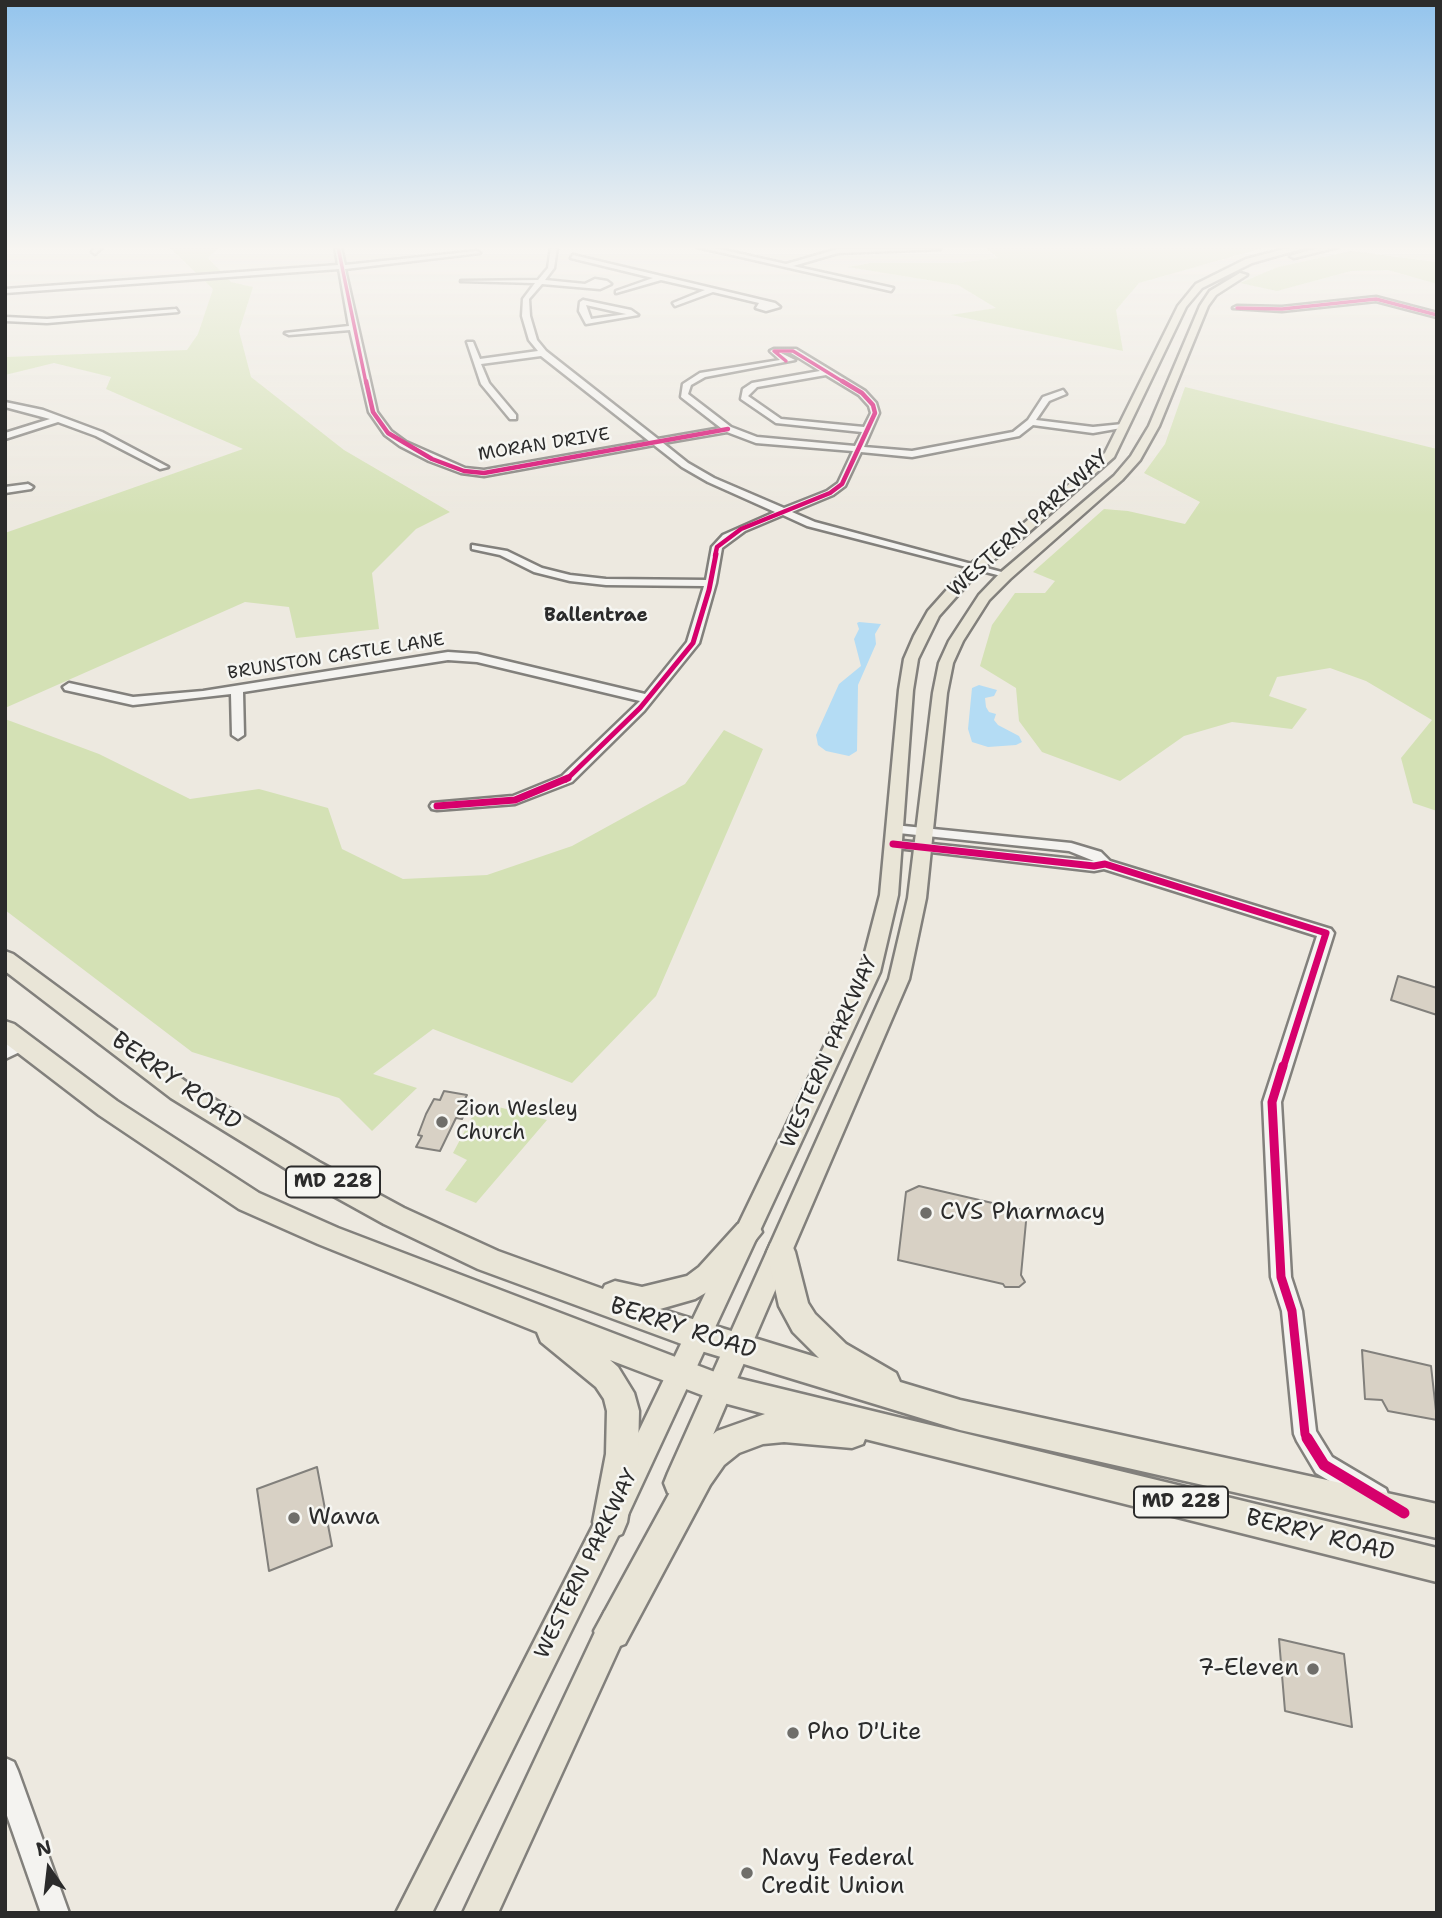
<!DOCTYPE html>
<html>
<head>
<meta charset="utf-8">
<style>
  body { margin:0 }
  #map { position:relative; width:1442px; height:1918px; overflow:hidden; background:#ede9e0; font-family:"Shantell Sans",sans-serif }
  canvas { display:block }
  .frame { position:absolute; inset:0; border:7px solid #2b2b2b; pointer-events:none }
  .north { position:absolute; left:14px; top:1834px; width:70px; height:70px; -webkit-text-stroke:5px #f6f6f2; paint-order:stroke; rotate:346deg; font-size:19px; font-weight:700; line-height:28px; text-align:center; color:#2b2b2b }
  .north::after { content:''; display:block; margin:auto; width:24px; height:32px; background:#2b2b2b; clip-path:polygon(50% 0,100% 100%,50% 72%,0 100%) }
</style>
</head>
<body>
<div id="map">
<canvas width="1442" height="1918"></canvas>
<div class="frame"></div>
<div class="north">N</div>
</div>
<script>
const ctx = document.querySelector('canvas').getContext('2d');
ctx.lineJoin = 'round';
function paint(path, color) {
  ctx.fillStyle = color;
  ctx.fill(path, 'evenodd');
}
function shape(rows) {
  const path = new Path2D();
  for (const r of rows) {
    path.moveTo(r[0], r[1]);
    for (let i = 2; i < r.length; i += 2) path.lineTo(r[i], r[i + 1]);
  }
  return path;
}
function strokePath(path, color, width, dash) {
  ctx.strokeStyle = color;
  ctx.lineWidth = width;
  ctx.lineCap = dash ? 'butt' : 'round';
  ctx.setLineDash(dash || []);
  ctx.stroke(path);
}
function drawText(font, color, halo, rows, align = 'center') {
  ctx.font = font + ' "Shantell Sans",sans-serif';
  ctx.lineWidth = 5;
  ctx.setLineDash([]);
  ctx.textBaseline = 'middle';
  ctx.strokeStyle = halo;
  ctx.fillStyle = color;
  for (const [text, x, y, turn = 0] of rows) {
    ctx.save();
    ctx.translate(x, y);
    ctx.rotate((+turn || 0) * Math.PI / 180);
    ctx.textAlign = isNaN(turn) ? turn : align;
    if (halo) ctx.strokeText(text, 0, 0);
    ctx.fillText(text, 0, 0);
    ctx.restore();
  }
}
const green = shape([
  [169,247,219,247,208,258,231,282,253,287,239,331,251,377,344,450,450,512,416,529,372,573,379,629,296,638,289,607,245,602,5,708,5,533,243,449,106,389,111,377,54,363,5,375,5,357,187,350,198,334,213,289],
  [985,247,1266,247,1139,283,1116,310,1123,351,951,315,996,308,958,285,848,267,870,263,957,263,998,258],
  [1351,251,1437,262,1437,284,1388,270,1351,271,1277,291,1240,283,1278,267],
  [1185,387,1437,449,1437,811,1413,803,1401,758,1432,720,1366,681,1330,668,1277,677,1269,696,1307,709,1292,729,1232,722,1184,736,1120,781,1042,752,1019,721,1016,688,980,666,992,625,1015,593,1045,593,1055,581,1033,572,1104,509,1128,511,1185,524,1200,502,1144,473,1165,444],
  [5,719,99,754,190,799,259,789,328,808,342,849,403,879,487,875,572,846,685,784,724,730,763,749,656,996,572,1083,433,1029,373,1074,417,1088,372,1131,339,1098,192,1052,5,910],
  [480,1102,547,1120,476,1203,445,1190,467,1160,453,1153]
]);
const water = shape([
  [859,622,881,624,875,634,876,644,858,685,857,751,849,756,826,751,818,745,816,735,839,684,861,666,854,639,859,629,857,623],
  [979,685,997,690,994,696,985,698,986,707,989,712,996,714,994,720,998,725,1019,736,1022,742,1016,745,988,747,972,742,968,729,972,688]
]);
const building = shape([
  [1398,976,1437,988,1437,1015,1391,1000,1398,976],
  [444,1091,467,1095,462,1104,468,1105,462,1119,456,1118,440,1151,416,1147,422,1136,418,1135,426,1114,434,1099,440,1100,444,1091],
  [919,1186,1027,1211,1021,1275,1025,1282,1019,1287,1005,1287,1003,1284,898,1260,906,1192,919,1186],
  [1362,1350,1431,1366,1437,1420,1388,1411,1382,1400,1365,1399,1362,1350],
  [317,1467,332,1546,269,1571,257,1489,317,1467],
  [1279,1639,1344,1654,1352,1727,1285,1711,1279,1639]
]);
const minor = shape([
  [95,247,102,247,95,254,92,252,95,247],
  [335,247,341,247,345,265,477,251,480,253,345,269,377,412,391,431,406,442,465,468,484,470,649,441,541,356,481,364,489,383,516,415,516,419,510,419,481,384,467,342,473,342,480,359,538,351,529,340,522,316,523,299,535,283,461,281,538,280,548,268,551,247,557,247,554,268,545,280,585,284,595,279,607,281,611,284,600,289,542,284,529,299,530,316,537,340,546,351,658,439,721,428,681,397,683,384,700,373,780,360,770,351,774,349,796,349,865,391,876,403,879,413,864,447,912,451,1013,432,1028,420,1043,397,1063,390,1066,394,1049,401,1036,420,1093,427,1123,424,1127,427,1093,433,1033,425,1019,436,912,457,861,452,845,486,833,495,792,512,815,522,1009,574,1009,578,807,526,783,515,745,531,722,548,716,583,699,643,644,711,572,782,515,804,437,810,432,809,430,806,432,803,513,796,562,776,640,701,477,662,448,660,243,692,244,735,238,739,232,735,231,694,133,705,65,690,63,687,69,683,133,697,203,691,448,652,477,654,645,694,687,642,704,586,606,585,570,581,534,572,500,555,472,549,472,545,507,551,542,568,570,575,606,579,706,580,712,547,723,535,775,512,708,482,682,467,654,445,484,476,461,473,429,461,400,446,385,435,369,412,350,330,289,335,285,333,349,326,339,269,5,293,5,289,338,265,335,247],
  [781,353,791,353,820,371,752,383,743,389,741,399,776,423,862,432,855,446,757,437,731,427,688,394,691,385,705,377,795,360,781,353],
  [826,375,859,395,869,406,871,413,864,427,781,419,748,396,757,387,826,375],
  [727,432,756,443,853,451,838,483,827,491,784,508,714,478,688,463,663,443,727,432],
  [697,247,710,247,786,264,838,249,940,249,838,253,793,266,893,288,891,291,697,247],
  [573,255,775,303,780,307,766,311,756,308,759,303,713,292,675,306,673,303,705,290,661,280,616,293,616,291,653,278,571,258,573,255],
  [1376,297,1437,313,1437,317,1376,301,1282,311,1233,308,1237,306,1282,307,1376,297],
  [583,300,631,310,638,315,586,324,579,311,580,302,583,300],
  [586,305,626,314,627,314,591,319,586,305],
  [176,309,178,312,47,323,5,321,5,317,47,319,176,309],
  [5,402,43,410,102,432,168,467,160,469,96,436,58,422,5,439,5,433,50,419,5,407,5,402],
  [28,484,33,487,31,489,5,493,5,487,28,484],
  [894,825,1071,843,1101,852,1110,861,1331,929,1334,933,1281,1102,1291,1277,1302,1311,1316,1431,1332,1457,1386,1489,1389,1497,1386,1505,1378,1508,1370,1505,1316,1473,1297,1441,1294,1434,1282,1311,1271,1277,1263,1102,1317,936,1104,869,1094,871,888,847,886,844,888,841,893,840,1094,861,1069,851,889,832,887,829,894,825],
  [22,1038,28,1040,30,1044,28,1048,5,1059,5,1045,22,1038],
  [5,1758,14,1762,18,1771,69,1913,41,1913,5,1810,5,1758]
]);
const major = shape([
  [1293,247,1308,247,1252,263,1202,288,1186,307,1114,457,1022,538,979,571,939,616,918,659,913,690,898,895,880,972,620,1532,432,1913,396,1913,600,1512,860,972,880,895,899,690,904,659,914,636,928,611,969,565,1014,532,1105,453,1178,306,1196,284,1246,259,1293,247],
  [1322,247,1338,247,1294,258,1290,256,1322,247],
  [1240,273,1247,275,1216,295,1208,306,1159,426,1140,460,1122,480,1010,579,989,600,963,641,953,663,947,693,926,898,909,979,688,1493,678,1497,668,1493,664,1483,668,1473,889,979,908,898,933,693,939,663,949,641,979,595,1000,573,1114,476,1131,456,1149,426,1200,306,1210,291,1240,273],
  [616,1607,627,1611,631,1622,498,1913,463,1913,605,1611,616,1607]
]);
const highway = shape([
  [5,951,13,954,189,1084,319,1162,404,1208,498,1251,603,1289,605,1285,615,1281,642,1287,687,1276,699,1267,738,1224,748,1220,758,1224,762,1232,719,1285,695,1299,660,1309,819,1358,793,1332,779,1306,767,1252,771,1243,781,1240,791,1243,795,1252,808,1303,815,1314,846,1344,896,1373,900,1382,960,1400,1437,1504,1437,1538,960,1430,698,1350,478,1269,384,1224,301,1178,171,1098,5,971,5,951],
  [5,1021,14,1024,117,1101,259,1193,338,1228,720,1374,1437,1548,1437,1582,865,1439,863,1444,852,1448,784,1442,763,1444,739,1453,724,1465,710,1485,625,1644,612,1649,599,1644,594,1631,686,1463,702,1443,717,1431,765,1414,720,1402,610,1360,618,1367,634,1393,639,1411,638,1454,627,1522,622,1534,610,1539,598,1534,593,1522,606,1454,607,1411,604,1399,596,1387,541,1342,537,1332,318,1244,239,1209,99,1115,5,1043,5,1021]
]);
const cyclewayFar5 = shape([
  [338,247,366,383],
  [1237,308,1282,309,1376,299,1437,315],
  [786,361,774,351,793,351,845,383]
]);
const cyclewayFar4 = shape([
  [366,381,373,412,388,433,432,459,464,471,484,473,728,429],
  [715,556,717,547,741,529,830,493,842,484,875,413,873,405,862,393,842,381]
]);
const cyclewayFar3 = shape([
  [566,780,640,708,693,643,709,590,716,554]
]);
const cyclewayFar2 = shape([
  [437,806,515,800,568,778],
  [893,844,1094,866,1105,864,1326,933,1283,1068]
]);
const cyclewayFar1 = shape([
  [1283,1066,1272,1102,1281,1277,1292,1311,1305,1434,1308,1440]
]);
const cycleway = shape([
  [1307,1438,1324,1465,1404,1513]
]);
const markers = [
  [442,1122,7,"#6f6e6a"],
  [926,1213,7,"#6f6e6a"],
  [294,1518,7,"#6f6e6a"],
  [1313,1669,7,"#6f6e6a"],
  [793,1733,7,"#6f6e6a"],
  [747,1873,7,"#6f6e6a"]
];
const farStreetnames = [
  ["MORAN DRIVE",544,445,-9],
  ["BRUNSTON CASTLE LANE",336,657,-9]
];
const farNeighbourhoodnames = [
  ["Ballentrae",596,616]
];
const shields = [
  [333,1182,94],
  [1181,1502,94]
];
const shieldNames = [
  ["MD 228",333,1182],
  ["MD 228",1181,1502]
];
const streetNames = [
  ["WESTERN PARKWAY",1029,524,-42],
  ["WESTERN PARKWAY",830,1052,-66],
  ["WESTERN PARKWAY",587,1564,-64]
];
const poiNames = [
  ["Zion Wesley",456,1110],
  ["Church",456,1134]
];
const nearStreetnames = [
  ["BERRY ROAD",176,1082,35],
  ["BERRY ROAD",683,1329,18],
  ["BERRY ROAD",1320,1536,14]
];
const nearPoinames = [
  ["CVS Pharmacy",940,1213],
  ["Wawa",308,1518],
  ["7-Eleven",1299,1669,"right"],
  ["Pho D'Lite",807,1733],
  ["Navy Federal",761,1859],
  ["Credit Union",761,1887]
];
paint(green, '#d4e1b5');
paint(water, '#b4dcf4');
paint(building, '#d8d1c5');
strokePath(building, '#82807c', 2);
strokePath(minor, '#82807c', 5);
strokePath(major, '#82807c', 5);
strokePath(highway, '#82807c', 5);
paint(minor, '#f4f3f0');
paint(major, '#e9e5d7');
paint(highway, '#e9e5d7');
strokePath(cyclewayFar5, '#d6006c', 3.5);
strokePath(cyclewayFar4, '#d6006c', 4.5);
strokePath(cyclewayFar3, '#d6006c', 5);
strokePath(cyclewayFar2, '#d6006c', 7);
strokePath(cyclewayFar1, '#d6006c', 9);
strokePath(cycleway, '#d6006c', 11);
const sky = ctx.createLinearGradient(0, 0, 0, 516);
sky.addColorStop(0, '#93c4ed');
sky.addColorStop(0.48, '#f7f5f1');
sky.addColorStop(1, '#f7f5f100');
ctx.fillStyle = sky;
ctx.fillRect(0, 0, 1442, 516);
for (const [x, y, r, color] of markers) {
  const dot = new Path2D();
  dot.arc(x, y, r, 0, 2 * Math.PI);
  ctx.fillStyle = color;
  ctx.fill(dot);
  strokePath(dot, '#f6f6f2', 2.5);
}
drawText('18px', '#2b2b2b', '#f6f6f2', farStreetnames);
drawText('bold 19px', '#2b2b2b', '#f6f6f2', farNeighbourhoodnames);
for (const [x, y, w] of shields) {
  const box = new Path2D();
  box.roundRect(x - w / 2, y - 15.5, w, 31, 5);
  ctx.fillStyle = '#f6f6f2';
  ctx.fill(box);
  strokePath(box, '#2b2b2b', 2);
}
drawText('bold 19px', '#2b2b2b', null, shieldNames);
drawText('21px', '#2b2b2b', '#f6f6f2', streetNames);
drawText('21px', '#2b2b2b', '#f6f6f2', poiNames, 'left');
drawText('24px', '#2b2b2b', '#f6f6f2', nearStreetnames);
drawText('24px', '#2b2b2b', '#f6f6f2', nearPoinames, 'left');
</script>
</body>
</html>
